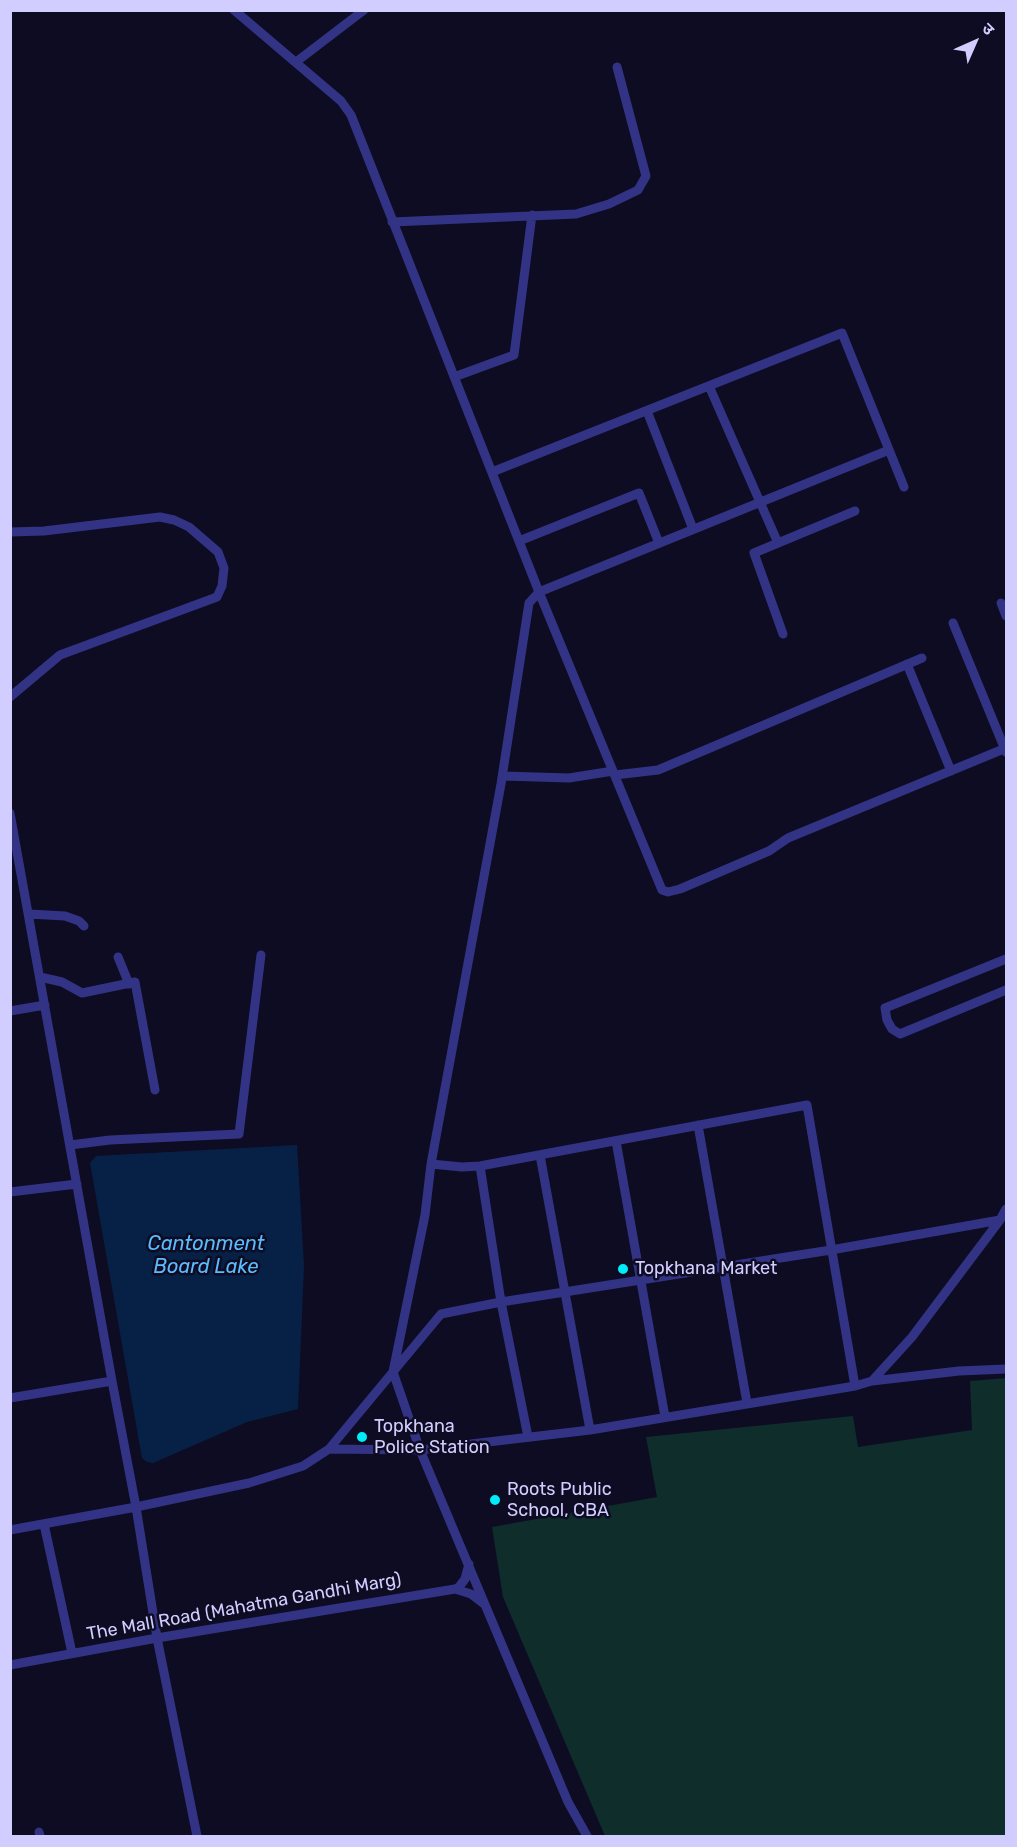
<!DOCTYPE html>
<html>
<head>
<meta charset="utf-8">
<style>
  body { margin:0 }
  #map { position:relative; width:1017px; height:1847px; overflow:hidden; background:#0e0c23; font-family:Rubik,"Noto Sans Devanagari",sans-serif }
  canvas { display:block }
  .frame { position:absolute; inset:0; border:12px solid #d1cdff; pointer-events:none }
  .north { position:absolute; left:945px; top:12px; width:60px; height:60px; -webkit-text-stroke:4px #0e0c23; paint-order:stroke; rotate:45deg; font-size:16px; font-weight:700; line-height:24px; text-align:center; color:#d1cdff }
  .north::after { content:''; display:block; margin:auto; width:21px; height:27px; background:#d1cdff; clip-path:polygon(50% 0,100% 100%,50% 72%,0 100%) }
</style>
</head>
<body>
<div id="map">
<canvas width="1017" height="1847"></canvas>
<div class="frame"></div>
<div class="north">उ</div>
</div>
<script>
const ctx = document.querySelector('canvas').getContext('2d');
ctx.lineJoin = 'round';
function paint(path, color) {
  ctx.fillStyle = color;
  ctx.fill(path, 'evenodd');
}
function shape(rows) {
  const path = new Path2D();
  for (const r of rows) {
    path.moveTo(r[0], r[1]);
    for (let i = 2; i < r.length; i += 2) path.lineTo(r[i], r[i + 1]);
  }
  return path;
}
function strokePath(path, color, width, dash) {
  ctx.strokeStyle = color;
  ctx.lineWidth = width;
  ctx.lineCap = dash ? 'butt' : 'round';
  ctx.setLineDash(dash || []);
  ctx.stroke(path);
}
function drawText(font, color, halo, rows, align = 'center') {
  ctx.font = font + ' Rubik,sans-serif';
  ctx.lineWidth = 5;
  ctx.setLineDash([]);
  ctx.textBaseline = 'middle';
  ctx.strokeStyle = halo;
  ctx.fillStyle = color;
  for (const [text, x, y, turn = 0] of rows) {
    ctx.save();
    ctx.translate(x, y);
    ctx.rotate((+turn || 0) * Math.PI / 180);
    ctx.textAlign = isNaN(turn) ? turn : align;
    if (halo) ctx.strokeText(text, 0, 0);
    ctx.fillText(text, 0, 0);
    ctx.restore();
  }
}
const green = shape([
  [1006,1378,1006,1836,605,1836,503,1597,492,1527,657,1497,646,1437,853,1416,858,1447,972,1430,970,1381]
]);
const water = shape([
  [297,1145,304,1265,298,1409,247,1422,153,1463,147,1462,142,1458,90,1163,96,1156]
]);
const minor = shape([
  [234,10,341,101,351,115,539,592,662,890,668,892,680,889,769,851,788,838,1006,748],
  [296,62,364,10],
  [392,222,576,214,609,204,638,190,646,176,617,67],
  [454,377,514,355,532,215],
  [709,386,778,543],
  [647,411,693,529],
  [492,472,842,333,904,487],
  [10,532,44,531,160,517,174,520,189,527,218,552,224,568,222,586,217,597,60,655,10,697],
  [519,541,639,493,659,543],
  [1001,603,1006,616],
  [953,623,1006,752],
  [783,634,754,553,855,511],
  [907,664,951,771],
  [615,775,658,770,922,658],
  [503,776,569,778,613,771],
  [10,813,112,1381,136,1507,157,1638,197,1836],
  [29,914,65,916,79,921,84,926],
  [118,957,129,984],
  [1006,959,885,1008,887,1020,892,1029,900,1034,1006,990],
  [40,977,62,982,82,993,135,982,155,1090],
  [10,1011,45,1005],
  [698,1125,747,1403],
  [616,1141,665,1417],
  [70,1145,110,1140,239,1134,261,955],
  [540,1155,590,1430],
  [431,1164,462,1167,480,1166,807,1105,855,1386],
  [480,1166,501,1302,528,1437],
  [10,1192,77,1184],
  [872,1381,912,1337,1000,1220,1006,1209],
  [10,1398,112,1381],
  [329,1449,420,1450,590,1430,855,1386,872,1381,959,1371,1006,1369],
  [44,1524,72,1653],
  [10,1530,136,1507,249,1483,303,1466,329,1449,441,1314,501,1302,831,1250,1000,1220],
  [455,1589,471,1594,484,1604],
  [10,1665,157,1638,455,1589,459,1587,465,1579,469,1564],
  [39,1832,40,1836],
  [587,1836,568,1802,420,1450,393,1372,425,1215,431,1164,501,784,529,603,539,592,889,450]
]);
const markers = [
  [623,1269,6,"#00ecf8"],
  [362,1437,6,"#00ecf8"],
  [495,1500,6,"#00ecf8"]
];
const poiNames = [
  ["Topkhana Market",635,1269],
  ["Topkhana",374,1427],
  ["Police Station",374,1448],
  ["Roots Public",507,1490],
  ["School, CBA",507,1511]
];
const streetNames = [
  ["The Mall Road (Mahatma Gandhi Marg)",244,1607,-10]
];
const waterNames = [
  ["Cantonment",206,1244],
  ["Board Lake",206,1267]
];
paint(green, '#0e2d2b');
paint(water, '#072146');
strokePath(minor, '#333386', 9);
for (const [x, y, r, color] of markers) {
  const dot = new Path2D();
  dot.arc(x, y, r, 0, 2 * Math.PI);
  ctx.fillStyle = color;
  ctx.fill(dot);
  strokePath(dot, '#0e0c23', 2);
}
drawText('18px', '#d1cdff', '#0e0c23', poiNames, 'left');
drawText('18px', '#d1cdff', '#0e0c23', streetNames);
drawText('italic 20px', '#5bbbff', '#0e0c23', waterNames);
</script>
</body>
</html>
